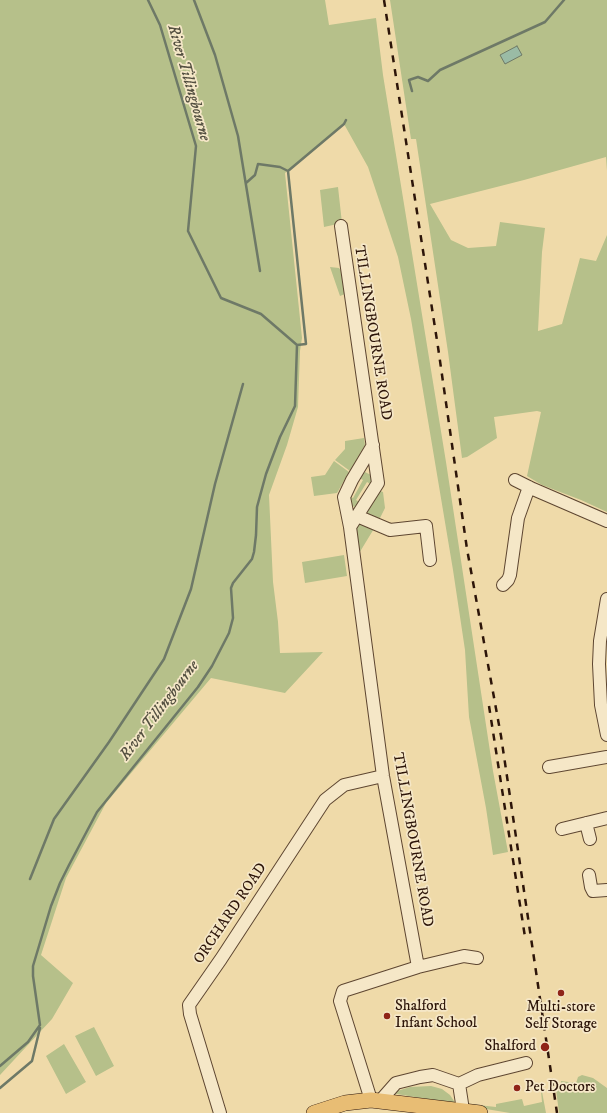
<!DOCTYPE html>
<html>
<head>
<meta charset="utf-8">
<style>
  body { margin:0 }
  canvas { display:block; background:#efdaa9 }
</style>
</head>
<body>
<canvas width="607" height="1113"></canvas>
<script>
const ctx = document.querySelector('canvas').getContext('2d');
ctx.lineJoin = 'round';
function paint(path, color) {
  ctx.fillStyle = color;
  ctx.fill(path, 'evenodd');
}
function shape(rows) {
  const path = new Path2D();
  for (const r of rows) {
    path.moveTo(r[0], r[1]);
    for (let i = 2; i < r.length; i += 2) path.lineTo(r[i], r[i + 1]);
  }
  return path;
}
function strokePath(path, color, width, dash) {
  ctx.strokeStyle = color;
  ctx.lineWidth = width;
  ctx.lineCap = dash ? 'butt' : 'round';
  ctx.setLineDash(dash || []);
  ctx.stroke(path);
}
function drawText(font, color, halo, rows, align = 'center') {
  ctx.font = font + ' "IM FELL DW Pica",serif';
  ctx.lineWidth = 3.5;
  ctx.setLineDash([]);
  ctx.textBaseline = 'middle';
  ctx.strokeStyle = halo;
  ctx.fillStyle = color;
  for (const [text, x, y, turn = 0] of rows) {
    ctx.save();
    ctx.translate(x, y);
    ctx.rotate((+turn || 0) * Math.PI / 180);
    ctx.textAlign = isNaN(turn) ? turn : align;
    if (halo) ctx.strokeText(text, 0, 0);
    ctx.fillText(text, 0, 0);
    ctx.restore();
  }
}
const green = shape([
  [0,0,325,0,329,25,376,18,383,75,446,462,493,771,508,852,493,855,486,808,469,717,465,650,453,570,411,319,398,257,368,167,344,124,285,173,302,338,300,351,298,407,287,445,269,495,273,582,278,622,280,653,323,652,285,693,211,678,106,803,66,878,41,955,73,983,52,1019,0,1075],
  [390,0,607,0,607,171,606,157,524,180,430,204,451,240,468,248,496,246,500,222,545,228,542,252,538,331,562,324,580,258,596,261,607,235,607,512,581,500,542,485,527,476,541,412,537,411,494,417,497,438,467,457,462,458,448,352,416,139,411,139],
  [338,187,342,223,324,227,320,190],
  [330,267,339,268,342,272,345,294,340,296],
  [364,438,365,445,350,471,335,460,345,449,345,441],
  [334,461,349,472,337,493,314,496,311,477,325,475],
  [365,472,371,475,372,485,367,482,356,500,361,503,356,507,351,506,347,495,353,498,363,480,357,477],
  [378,490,383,492,385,508,378,522,367,515,366,512],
  [361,523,375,527,358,555,356,528,358,525],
  [344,555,347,576,305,583,302,562],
  [94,1027,114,1066,96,1076,75,1036],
  [64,1044,86,1082,66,1094,46,1056],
  [582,1075,593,1078,607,1088,607,1113,559,1113,556,1089,561,1087,561,1081,576,1083,578,1077],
  [540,1081,546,1113,510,1113,468,1106,469,1104,496,1107,496,1104,522,1099,524,1106,542,1102],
  [431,1086,442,1089,450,1095,456,1104,391,1093,410,1087]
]);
const water = shape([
  [517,46,522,55,505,64,500,55,517,46]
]);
const stream = shape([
  [148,0,160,25,196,146,188,231,221,298,261,314,297,345],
  [194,0,215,55,238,136,260,271],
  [412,91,409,80,418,77,428,81,440,70,545,22,564,0],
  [246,183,255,175,258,164,280,167,288,171],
  [297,345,306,344,288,171,344,124,346,120],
  [30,879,54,819,109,742,164,659,191,589,215,484,243,384],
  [0,1066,28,1042,40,1025,33,976,33,966,51,906,60,883,69,865,97,812,198,687,212,666,229,633,233,618,231,588,233,583,252,559,254,552,256,535,257,507,266,474,280,437,295,406,297,345],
  [0,1088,32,1061,40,1028]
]);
const minor = shape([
  [341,226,378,483,350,527,344,497,352,480,373,445],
  [515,480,533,489,607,521],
  [357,516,390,530,426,526,430,560],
  [350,527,383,776,418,967,343,991,340,1001,371,1100],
  [503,585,508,580,510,575,518,518,529,487],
  [607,599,600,641,599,664,601,705,607,735],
  [549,767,607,757],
  [586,823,590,839],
  [562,829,607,818],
  [589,875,591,887,593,891,607,890],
  [418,967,464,956,477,958],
  [459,1084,463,1110],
  [381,1100,396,1083,420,1077,433,1075,459,1084,478,1075,526,1063],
  [220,1113,190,1014,189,1005,221,959,325,800,344,785,383,776]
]);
const major = shape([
  [314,1113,345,1103,371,1100,480,1113]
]);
const rail = shape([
  [384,0,438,347,467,549,501,736,557,1113],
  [489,706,525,937]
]);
const markers = [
  [561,993,4,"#8f2418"],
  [387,1016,4,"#8f2418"],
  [545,1047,5,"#8f2418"],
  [517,1088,4,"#8f2418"]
];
const streetNames = [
  ["TILLINGBOURNE ROAD",372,333,81],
  ["TILLINGBOURNE ROAD",412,840,80],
  ["ORCHARD ROAD",231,914,-56]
];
const poiNames = [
  ["Shalford",395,1007],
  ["Infant School",395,1024],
  ["Multi-store",561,1008,"center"],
  ["Self Storage",561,1025,"center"],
  ["Shalford",536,1047,"right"],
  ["Pet Doctors",525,1088]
];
const waterNames = [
  ["River Tillingbourne",188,83,74],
  ["River Tillingbourne",160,711,-53]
];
paint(green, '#b6c08a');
paint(water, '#9abba5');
strokePath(water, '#6e7967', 1);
strokePath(stream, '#6e7967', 2.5);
strokePath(minor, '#5e4631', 14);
strokePath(major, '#2d1509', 16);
strokePath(minor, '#f5e7c7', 12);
strokePath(major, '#e8bd74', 15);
strokePath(rail, '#2d1509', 2.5, [7, 7]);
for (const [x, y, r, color] of markers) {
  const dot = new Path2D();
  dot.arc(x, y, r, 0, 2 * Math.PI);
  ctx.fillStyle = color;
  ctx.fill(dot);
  strokePath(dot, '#f5e7c7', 1.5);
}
drawText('15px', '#2d1509', '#f5e7c7', streetNames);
drawText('15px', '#2d1509', '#f5e7c7', poiNames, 'left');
drawText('italic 16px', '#534f40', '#f5e7c7', waterNames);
</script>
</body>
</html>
